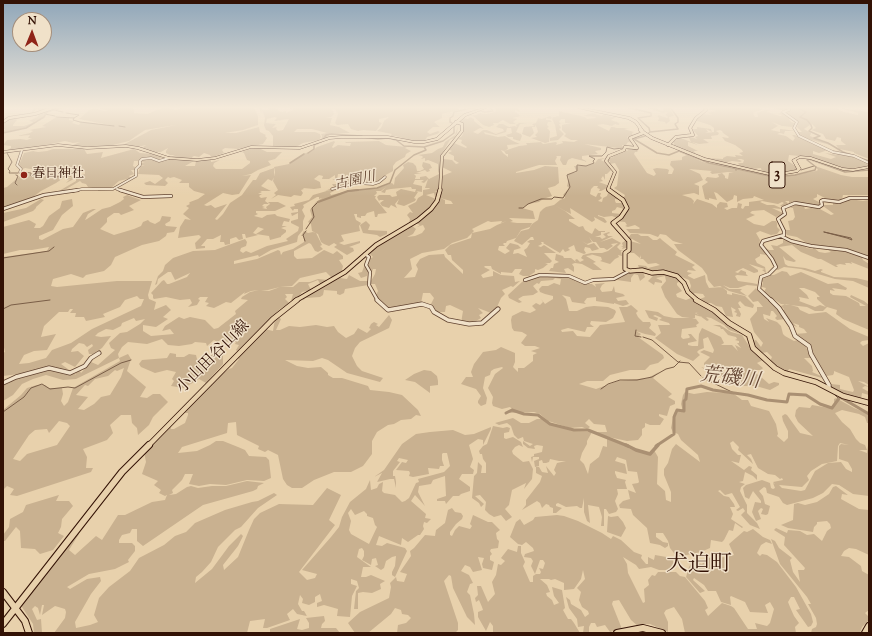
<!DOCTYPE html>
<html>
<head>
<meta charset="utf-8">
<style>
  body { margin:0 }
  #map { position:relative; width:872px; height:636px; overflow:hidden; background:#e8d1ac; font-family:"Sorts Mill Goudy",serif }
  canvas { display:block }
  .frame { position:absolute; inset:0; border:4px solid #331205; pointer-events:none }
  .north { position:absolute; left:12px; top:12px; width:40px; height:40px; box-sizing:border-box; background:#f0e1c9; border:1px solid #a48e7b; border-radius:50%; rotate:1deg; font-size:11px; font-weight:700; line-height:16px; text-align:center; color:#331205 }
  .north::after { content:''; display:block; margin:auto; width:14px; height:18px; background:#8f2418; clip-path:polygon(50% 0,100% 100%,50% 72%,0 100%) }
</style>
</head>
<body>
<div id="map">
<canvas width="872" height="636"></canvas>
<div class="frame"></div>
<div class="north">N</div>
</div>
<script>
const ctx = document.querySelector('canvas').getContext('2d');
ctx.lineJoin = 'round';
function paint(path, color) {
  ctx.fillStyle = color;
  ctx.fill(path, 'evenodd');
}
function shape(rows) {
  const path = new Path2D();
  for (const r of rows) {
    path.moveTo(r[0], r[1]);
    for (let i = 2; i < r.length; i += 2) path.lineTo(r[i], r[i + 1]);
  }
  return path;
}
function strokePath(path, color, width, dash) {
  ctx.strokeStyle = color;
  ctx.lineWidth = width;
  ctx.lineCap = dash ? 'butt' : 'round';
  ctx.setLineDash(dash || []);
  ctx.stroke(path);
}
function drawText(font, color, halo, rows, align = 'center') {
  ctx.font = font + ' "Sorts Mill Goudy","Noto Serif JP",serif';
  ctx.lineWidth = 3;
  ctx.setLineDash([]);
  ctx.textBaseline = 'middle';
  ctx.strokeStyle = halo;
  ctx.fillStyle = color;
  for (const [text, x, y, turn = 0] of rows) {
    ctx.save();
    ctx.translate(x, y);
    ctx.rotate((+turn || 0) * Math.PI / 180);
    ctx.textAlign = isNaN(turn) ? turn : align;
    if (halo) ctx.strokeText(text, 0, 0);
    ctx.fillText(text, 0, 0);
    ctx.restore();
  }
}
const green = shape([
  [35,107,69,107,48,112,44,118,35,121,34,123,29,127,3,133,5,129,3,129,3,122,13,118,17,120,13,125,13,126,24,126,32,123,33,122,29,121,37,117,41,113,34,114,40,110,37,109,30,115],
  [101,107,128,107,134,109,134,113,147,114,165,107,177,110,180,109,176,107,254,107,258,116,258,125,243,130,225,133,236,133,259,127,260,132,266,135,265,136,267,138,263,144,238,149,225,148,222,150,224,153,216,156,211,157,210,155,204,153,199,157,194,156,192,157,194,161,185,166,195,166,196,161,211,159,211,162,220,160,214,163,213,166,216,169,242,169,250,163,250,161,247,160,244,153,242,152,249,149,259,148,267,152,282,152,275,159,268,161,271,165,258,170,251,174,242,176,251,175,239,194,232,195,223,193,204,205,207,206,211,205,215,208,227,204,215,219,217,220,223,214,230,203,242,195,247,188,253,180,256,180,260,173,274,168,274,177,272,181,268,179,261,186,271,191,260,191,262,192,258,194,262,194,259,196,261,198,267,197,265,201,269,204,264,204,262,206,265,207,262,208,267,209,266,207,270,204,268,202,278,202,286,206,275,211,256,211,256,213,258,214,254,216,262,218,267,215,275,214,277,216,290,219,289,222,284,221,283,223,282,226,287,226,281,228,286,230,286,232,281,236,281,237,270,240,269,236,256,234,264,229,258,227,253,233,258,235,246,238,245,234,242,234,243,239,239,240,236,237,230,239,230,244,225,245,224,242,220,242,221,235,213,239,207,239,201,246,205,246,205,248,196,249,195,243,201,237,199,235,178,238,180,227,185,219,191,220,183,214,189,208,186,206,190,204,189,203,190,202,198,199,205,194,194,191,189,187,189,183,179,183,182,180,174,177,170,178,168,177,165,180,168,183,165,186,146,185,144,183,150,181,155,184,163,178,159,175,138,174,140,166,145,165,140,165,141,163,145,162,140,162,144,159,154,159,157,162,168,159,186,160,168,158,175,155,170,155,166,153,166,151,168,148,161,152,153,152,141,148,146,145,138,147,121,146,151,130,176,125,145,130,129,141,105,147,90,148,91,146,76,146,73,145,80,142,73,143,65,141,36,147,5,151,11,148,11,146,3,145,7,140,21,139,27,140,32,138,28,138,30,135,17,136,30,133,33,131,30,130,34,129,46,127,42,126,55,118,69,118,69,120,74,121,72,123,79,125,81,122,114,126,79,119,89,110,96,108,99,110,108,111,99,108],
  [259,107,274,107,281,112,286,111,286,113,295,109,288,108,289,107,455,107,448,108,457,108,459,110,442,114,442,118,434,122,440,127,433,127,427,132,430,134,438,131,436,130,440,132,437,134,427,137,425,141,414,142,396,136,390,136,392,134,377,131,381,128,384,121,389,117,379,119,379,122,382,123,376,131,363,130,358,131,351,129,348,124,337,125,335,123,338,114,335,109,332,109,334,114,331,117,326,118,332,118,330,125,339,127,350,133,330,134,327,138,321,140,322,136,321,134,327,133,312,129,297,129,294,132,315,132,320,134,321,137,319,140,303,143,294,148,273,146,273,136,269,131,266,130,264,125,265,118,262,110,270,110,266,108,262,108,261,114],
  [275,117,277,118,274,121,289,119,283,130,278,131,276,129,277,127,272,128,276,124,266,123,267,119],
  [496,107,517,107,520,111,519,112,515,110,515,112,521,116,513,118,517,119,513,122,516,124,510,124,503,120,498,123,493,123,494,125,489,127,483,125,473,116,466,116,476,115,480,113,486,114,495,112,496,109,493,108],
  [644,107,653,107,662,111,664,110,661,107,669,107,674,116,669,117,670,121,666,124,665,122,658,121,659,118,657,116,659,115,667,118,668,117,665,115,668,112,663,113],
  [705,107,755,107,763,109,753,113,755,117,758,117,757,113,765,110,770,110,767,112,780,116,782,115,778,114,782,112,792,118,789,119,791,122,796,124,793,127,782,126,772,122,778,126,771,130,780,132,780,129,782,129,795,131,785,131,784,134,780,133,777,134,786,136,793,141,795,138,792,135,795,135,828,150,819,153,813,151,813,154,831,159,836,157,825,153,839,155,832,152,853,157,866,162,869,166,846,169,836,165,835,167,809,157,789,155,788,161,797,167,797,170,770,174,762,172,761,168,753,169,741,167,738,163,743,163,744,160,741,159,737,159,742,161,740,162,732,161,724,163,715,160,711,161,675,147,673,141,677,140,676,139,677,137,687,137,681,138,691,142,688,136,697,139,695,137,698,136,693,130,695,130,691,129,697,129,697,127,711,129,712,132,706,129,708,132,705,133,714,132,714,128,710,125,697,121,697,118,700,117,699,116,703,114,712,115,707,113,716,111,707,109,709,108],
  [720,130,722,131,723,133,729,137,728,138,722,137,725,141,735,145,742,150,743,152,739,153,743,156,735,155,736,157,727,156,723,158,723,159,706,158,695,153,694,151,698,151,688,146,688,142,698,145,692,142,699,144,709,143,703,139,712,139,711,136,718,135,719,133,716,131],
  [768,107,787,107,788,111,790,110,789,107,833,107,844,112,858,115,858,113,840,108,869,112,869,159,854,153,854,152,839,149,836,145,846,145,841,141,841,138,837,137,835,141,826,139,823,134,811,130,816,128,812,124,809,123,810,125,804,129,811,133,810,136,829,144,830,145,801,137,797,132,802,132,797,127,798,123,784,112,786,111],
  [559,111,585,117,587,119,595,118,596,117,583,116,592,113,602,116,603,114,612,117,618,116,611,120,617,122,620,124,618,125,615,124,612,126,603,124,597,125,609,131,611,127,613,127,617,128,629,128,624,129,634,132,632,133,633,135,627,137,632,143,628,142,626,145,622,145,623,147,618,148,584,144,601,148,601,150,595,151,598,154,582,156,582,159,588,162,572,158,568,160,566,165,563,165,560,160,561,156,556,156,557,157,555,161,557,165,539,165,516,172,516,173,534,170,545,166,558,167,559,183,555,186,548,188,552,196,543,199,539,202,528,204,522,208,533,211,535,219,509,218,513,221,510,222,517,223,532,223,530,227,521,230,516,238,507,241,506,243,504,243,503,244,505,246,499,246,498,250,505,254,510,251,506,248,510,243,518,245,521,248,514,250,513,254,518,253,527,257,524,250,527,248,530,243,527,242,530,240,534,240,533,237,531,237,522,245,514,241,521,231,529,229,532,224,538,220,540,212,543,209,546,207,554,205,565,211,575,219,569,219,569,221,579,227,583,226,585,230,590,233,592,234,595,228,599,231,605,231,605,232,601,232,601,235,595,237,600,237,602,239,606,237,603,234,609,232,610,233,607,234,608,236,613,236,600,242,612,238,621,243,617,247,620,250,624,251,621,251,622,256,618,255,619,257,615,259,610,264,600,261,602,260,601,257,590,254,592,255,586,256,596,262,593,263,602,270,593,270,582,264,575,263,572,264,574,267,574,272,568,268,564,269,566,273,549,271,551,268,553,268,554,264,559,262,555,260,556,254,563,256,564,258,571,258,576,262,575,260,577,259,580,262,584,260,581,258,583,255,591,253,602,253,608,251,618,243,611,244,613,246,607,250,604,248,600,248,596,242,593,242,589,237,592,242,587,244,582,241,588,245,594,243,599,249,592,251,590,248,585,247,584,250,586,253,584,254,576,251,574,245,568,248,570,250,565,252,563,249,560,253,543,243,544,242,541,242,542,244,538,246,541,247,544,245,556,253,544,253,552,261,550,263,545,263,548,264,543,268,538,270,535,269,535,272,529,276,523,276,519,274,522,269,515,269,512,273,501,272,501,274,492,269,491,266,485,266,484,267,490,270,481,275,483,278,493,276,493,271,501,275,514,276,515,282,520,281,513,287,511,286,502,290,505,294,501,298,497,307,491,313,478,308,483,313,479,315,481,318,476,321,479,323,461,323,463,311,450,305,446,306,445,312,437,312,430,306,434,298,430,293,423,293,421,303,408,304,389,309,375,297,378,291,375,284,371,284,371,281,375,274,376,269,373,269,370,277,368,271,367,276,361,278,358,273,362,272,366,261,373,257,369,253,388,239,392,239,388,238,411,225,416,229,413,234,407,237,415,236,422,233,425,229,423,225,417,227,420,225,415,223,430,212,440,198,445,200,445,204,453,204,451,201,440,198,442,176,452,172,442,167,443,159,452,160,456,164,459,163,454,160,454,156,448,153,452,151,447,149,454,143,466,148,467,147,461,143,462,140,458,139,462,136,464,131,464,125,460,122,462,119,464,118,468,119,470,117,474,119,474,121,484,129,480,128,473,132,478,134,483,130,487,130,496,134,504,131,503,129,496,127,499,124,503,124,509,127,515,126,517,127,516,125,519,123,528,123,520,124,516,132,521,134,522,136,520,141,513,139,513,137,508,137,506,135,512,133,511,128,507,128,506,132,496,135,484,132,485,134,498,137,505,136,513,141,520,144,507,145,508,149,504,151,501,150,503,153,508,157,508,154,506,154,504,151,519,146,527,145,526,143,529,143,541,142,543,144,556,142,557,143,556,145,563,143,562,141,574,142,578,140,571,140,564,136,566,134,562,130,562,125,571,123,565,123,565,119,561,119,559,122,561,124,559,124,561,128,559,129,564,134,558,140,550,141,550,138,557,136,555,125,552,119,553,117,559,116],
  [488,221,491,222,502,221,501,223,507,221,497,225,490,229,472,233,471,238,450,245,445,250,448,255,451,255,452,260,463,270,463,274,445,257,444,254,429,255,420,259,416,265,418,269,415,277,404,278,412,269,410,259,422,253,444,249,452,243,467,238,474,231,472,229],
  [550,116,552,117,551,119,546,118,546,120,550,120,552,122,548,122,547,125,549,127,547,128,550,131,549,142,545,143,531,138,537,137,535,135,538,132,537,128,535,125,535,127,532,127,534,133,530,137,522,134,524,127,534,126,532,124,536,123,538,118,542,119],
  [458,126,457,133,454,138,450,140,441,155,439,174,438,171,438,164,428,160,425,161,425,158,421,159,423,157,422,156,418,155,432,153,438,149,443,147,445,142,455,135],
  [334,141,335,142,332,147,333,148,338,145,350,146,351,143,345,143,346,142,379,141,386,145,407,147,405,148,411,151,406,154,405,157,396,162,393,166,393,171,382,177,378,181,373,183,372,181,363,183,359,182,360,181,358,180,354,180,349,185,331,190,357,183,362,184,340,188,330,193,331,195,352,190,378,188,392,183,394,185,395,178,404,168,403,165,408,162,413,163,416,166,417,171,420,171,424,169,422,166,423,162,430,164,432,168,429,169,430,171,427,172,425,170,416,173,422,174,414,174,416,176,415,179,420,179,420,177,426,176,429,179,439,174,439,191,434,191,439,192,437,198,435,197,434,193,426,195,436,199,428,209,416,219,409,223,410,219,407,215,410,212,413,213,408,206,416,202,418,198,423,195,423,190,429,189,430,188,425,188,428,179,424,183,421,182,424,180,415,180,413,184,422,186,422,192,416,191,418,192,414,198,416,199,415,201,404,206,397,204,399,199,395,204,397,208,391,205,389,208,382,206,380,203,384,200,380,200,379,201,377,197,379,195,390,195,392,197,397,196,396,192,401,189,415,192,416,189,412,189,411,187,391,189,386,190,385,193,381,192,386,187,381,191,376,191,377,193,374,196,376,196,375,198,387,213,378,214,377,217,375,217,374,211,367,213,365,216,361,216,361,218,357,217,357,214,354,214,356,220,361,223,359,226,360,231,341,235,344,241,339,243,344,245,360,241,360,243,349,247,353,248,354,251,347,255,334,247,337,245,334,243,329,246,324,244,321,242,318,234,312,231,311,224,308,222,312,217,310,210,316,202,322,198,319,199,319,197,317,197,303,205,304,207,302,210,305,216,303,221,303,230,298,236,297,242,271,250,259,257,258,255,234,261,234,264,257,259,278,250,280,251,281,255,283,252,293,249,304,242,304,236,301,236,304,231,308,233,313,232,316,233,322,245,320,246,323,249,318,252,315,251,311,244,309,243,294,251,294,256,297,259,312,258,324,250,333,254,337,251,343,256,343,259,339,260,343,266,342,270,344,270,332,278,326,272,300,278,292,286,280,287,268,290,261,290,269,291,280,287,293,287,299,282,310,282,318,279,328,280,320,284,318,280,308,284,311,290,302,292,300,295,291,301,293,294,285,294,287,297,285,299,289,303,280,309,237,351,236,350,239,345,235,344,236,342,232,342,230,341,226,342,222,339,217,342,214,340,207,346,206,343,195,342,192,344,179,346,168,345,162,339,147,344,128,342,122,347,118,354,119,358,128,354,131,359,127,371,146,387,140,397,147,398,153,394,160,394,168,402,153,417,149,425,138,435,137,428,132,423,131,415,121,415,110,425,113,433,107,440,83,449,87,457,86,468,93,468,91,472,17,496,10,495,14,489,7,486,3,490,3,410,21,395,27,388,37,385,45,385,49,388,62,388,63,394,61,401,64,406,68,402,73,388,120,361,119,358,76,379,63,380,46,375,33,379,22,384,13,395,3,401,4,384,15,380,19,374,3,376,3,353,5,352,3,343,3,257,47,251,49,247,32,250,20,250,3,254,3,227,29,220,36,224,34,228,40,228,43,226,49,216,60,208,62,201,72,199,73,206,62,215,53,230,39,236,39,239,42,240,63,229,73,227,83,213,93,209,96,209,88,214,85,220,87,219,102,209,110,207,120,202,124,199,123,197,127,195,141,200,129,206,134,210,121,215,119,213,114,213,107,218,107,222,100,229,114,235,134,229,141,226,143,222,148,220,150,222,155,224,160,221,162,216,171,217,170,221,165,224,166,226,177,227,174,232,167,233,166,236,159,241,142,245,115,257,111,265,104,271,86,275,83,278,71,274,53,279,51,286,57,287,117,281,152,281,148,295,149,299,156,302,154,310,166,305,171,310,163,317,168,319,156,327,143,325,143,331,151,336,174,334,170,329,162,331,165,326,179,317,184,319,190,317,205,320,214,329,218,328,236,314,235,311,248,300,241,299,242,297,250,292,259,290,251,291,244,294,245,292,231,303,226,302,214,308,206,306,209,303,205,302,208,297,200,297,198,299,200,300,197,305,188,307,192,303,190,299,180,300,166,297,154,299,153,298,153,295,151,293,162,281,164,280,167,284,169,284,187,277,190,273,175,280,171,272,168,272,158,279,157,284,155,285,158,276,163,271,165,265,173,258,193,251,215,250,245,239,247,242,246,246,241,248,240,251,243,253,246,251,251,253,267,246,288,241,286,239,298,231,299,227,291,223,291,221,298,219,298,213,292,216,291,213,298,212,298,209,294,209,293,211,290,207,295,206,294,204,309,200,313,195,330,190,325,191,334,187,332,184,337,184,343,178,341,174,338,174,337,180,332,180,335,179,335,175,329,179,322,179,323,176,319,175,314,179,320,182,321,188,314,189,303,188,304,189,301,190,303,193,301,196,294,195,291,197,278,195,271,199,276,195,274,193,278,190,273,181,275,172,274,167,289,164,303,154,312,151,317,147],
  [137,296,140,299,144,299,141,306,92,329,71,343,52,350,46,358,29,363,19,364,24,355,34,351,47,350,56,334,41,337,44,326,59,312,68,312,70,309,73,309,70,313,76,313,75,317,84,317,86,321,105,317,103,314,120,307,125,300],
  [134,318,136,321,145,319,140,324,127,332,120,333,109,343,111,348,115,350,98,365,91,362,81,373,80,371,75,373,76,375,61,364,65,362,75,367,84,356,78,351,71,352,72,349,79,343,84,344,87,347,92,344,93,346,88,350,89,354,93,354,102,348,111,336,101,337,95,336,98,333,106,329,113,330,121,326,122,323],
  [124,368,121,377,110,395,101,397,94,404,84,410,78,409,88,397,76,395,85,385,88,386,95,379,108,376,115,370,117,371],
  [59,421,67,423,70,426,57,445,27,454,20,461,13,459,29,435,35,430,47,429,49,433],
  [625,148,634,148,638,152,635,152,634,154,647,173,654,176,656,174,653,169,657,168,667,169,669,170,668,174,672,174,674,169,670,165,671,161,682,160,682,157,687,155,703,162,728,168,777,178,816,171,818,170,815,166,841,175,852,177,869,177,869,195,843,195,842,199,839,201,825,198,817,194,817,197,813,199,819,202,820,204,818,208,831,215,834,214,823,206,823,205,833,205,833,203,843,203,850,199,863,201,869,200,869,257,854,252,815,248,797,237,787,235,784,230,790,230,788,221,793,220,795,217,793,208,787,207,791,204,803,204,805,209,811,208,808,205,789,203,789,201,785,201,789,204,784,206,780,206,784,203,782,202,778,204,762,201,760,202,767,205,774,205,781,208,781,209,772,208,783,213,776,217,764,210,752,211,750,213,755,215,746,219,754,224,764,226,772,221,776,221,777,223,777,227,780,230,777,234,771,235,760,231,756,233,760,240,759,245,767,255,760,254,760,256,755,259,757,263,765,267,766,273,762,270,765,269,749,264,758,270,758,272,754,273,743,268,735,272,738,273,741,270,746,272,746,274,748,276,737,275,735,276,738,281,752,283,757,284,757,286,747,285,738,288,730,288,723,285,729,289,742,289,740,291,747,296,729,291,720,286,714,287,708,280,707,275,702,268,678,250,674,244,683,244,673,241,666,235,660,234,658,237,650,234,630,233,626,229,639,229,640,228,635,225,628,227,625,226,627,225,625,222,615,221,627,210,619,197,624,197,625,195,614,188,617,186,619,170,615,163,610,164,610,161,606,161,608,158,614,158,609,157,624,150,628,151,627,149],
  [689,169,712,171,710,172,712,174,728,172,734,173,729,173,728,179,725,178,725,176,722,173,718,174,719,177,716,178,707,177,705,180,708,182,702,186,705,199,709,200,709,198,717,200,714,192,717,193,727,202,733,199,734,195,737,196,737,202,743,199,753,198,754,196,764,200,749,202,749,206,745,206,743,209,741,208,742,204,738,203,737,208,732,208,727,210,724,208,728,207,727,203,720,202,717,205,717,208,712,204,697,199,693,204,694,201,691,198,682,195,694,193,699,195,699,186,694,184,703,180,700,174],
  [53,149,84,149,87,154,103,152,101,158,134,149,140,153,153,154,162,157,158,160,151,157,143,158,138,161,134,161,133,166,135,167,135,170,131,170,134,174,129,176,131,178,119,181,110,189,115,190,98,191,98,189,88,187,86,184,82,183,80,181,61,192,54,194,76,181,76,178,66,183,70,179,66,180,68,178,85,174,85,171,76,171,74,173,67,173,68,170,37,171,36,170,25,168,20,170,21,167,19,165,24,153,33,151,38,152,47,151],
  [605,158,601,160,608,164,611,170,607,174,605,174,605,180,603,176,601,179,603,181,599,182,607,185,607,188,601,191,599,191,600,189,597,188,598,186,594,186,591,189,590,194,596,197,598,193,601,193,600,196,602,198,598,201,602,202,603,198,607,196,608,193,611,192,621,200,615,199,615,201,616,203,622,203,624,207,624,209,617,207,615,210,612,211,612,213,621,214,620,216,617,218,612,216,604,217,598,215,598,216,604,218,607,222,605,223,594,217,595,220,592,222,570,208,571,214,554,205,560,200,565,198,565,197,563,195,569,188,567,186,569,178,567,174,577,172,574,166,587,166,595,163,598,159],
  [61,172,64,173,62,176,65,177,56,183,41,191,33,197,13,206,3,207,3,188,7,187,20,176,25,174,42,174],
  [41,199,44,200,36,207,36,208,33,211,3,222,3,213,26,208],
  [366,221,370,225,368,230,387,231,387,234,380,237,377,235,363,233,360,225],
  [631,234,638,234,641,236,648,236,653,240,657,240,660,238,662,240,677,252,675,255,695,265,692,267,696,271,688,270,687,272,692,273,688,275,688,276,694,279,705,275,706,282,709,288,722,287,727,291,727,294,732,295,732,293,745,296,754,305,753,308,745,306,740,301,738,303,741,308,738,308,741,314,740,317,736,316,737,313,734,312,736,310,731,307,733,317,726,316,722,307,716,306,711,303,707,303,700,299,705,297,703,294,694,293,695,297,689,292,691,286,689,280,682,277,676,278,680,281,677,283,677,285,682,291,676,294,677,297,686,300,691,298,707,307,747,334,748,339,744,335,729,330,724,325,711,318,706,317,709,320,707,321,696,313,699,312,695,313,702,317,695,315,695,318,692,318,696,319,699,323,696,325,697,327,682,329,681,337,683,339,689,338,690,337,688,334,691,334,697,341,688,343,688,345,692,346,698,346,699,334,702,328,721,337,724,343,721,345,732,345,738,351,735,345,741,348,737,343,739,343,739,341,735,340,737,339,736,337,728,335,723,329,721,329,720,327,713,325,720,325,731,332,742,335,749,346,763,360,757,363,763,368,761,370,755,370,755,373,760,376,769,384,774,382,779,383,779,385,770,390,756,386,740,386,737,384,734,377,713,375,701,367,717,372,737,373,729,369,715,370,704,365,704,363,710,357,700,352,704,350,713,353,714,350,708,337,703,339,704,348,699,350,697,352,700,355,693,361,677,354,655,338,661,333,658,325,670,325,669,323,659,320,662,318,655,315,653,316,658,318,657,321,649,318,645,310,658,312,664,316,674,318,690,318,682,317,677,314,665,297,661,287,666,281,665,276,656,278,662,281,662,283,655,282,654,285,648,281,653,276,643,272,645,277,640,281,638,275,634,274,631,278,631,282,617,280,609,281,621,278,628,272,654,272,629,269,639,268,638,265,646,266,648,268,660,265,656,263,648,264,643,259,640,259,641,258,641,255,640,258,634,253,627,253,629,250,626,248,622,249,623,247,621,247,623,246,622,243,626,240,641,244,632,239,630,240,629,237],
  [783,240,798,243,807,248,813,249,813,247,819,252,825,253,831,252,828,250,843,250,861,255,863,260,869,264,869,269,851,262,852,264,849,263,845,263,846,265,840,264,836,265,838,267,836,267,821,259,818,259,801,252,792,245,779,247,796,261,794,262,786,260,783,256,785,264,788,266,805,268,815,271,821,269,823,270,821,271,821,272,834,277,856,278,869,281,869,288,853,281,835,279,801,269,784,267,778,270,775,269,772,272,773,268,775,267,774,260,761,245,769,250,774,250,771,245,777,246,783,243],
  [782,271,787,272,790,276,801,272,828,284,838,283,845,287,847,288,846,290,832,288,835,291,830,290,830,293,833,295,846,296,859,303,860,306,866,306,850,297,851,295,864,301,869,305,869,330,843,319,836,314,837,310,827,307,823,311,815,311,807,307,781,304,772,298,769,298,764,292,766,288,762,287,763,282,761,281,762,278,769,275,774,275],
  [799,288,804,288,815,292,820,297,817,297,817,299,826,307,820,305,815,307,799,301,800,300,799,297,809,299,807,295],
  [349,275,360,281,369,281,368,285,345,289,344,293,340,295,337,294,337,291,324,290,323,295,320,297,306,298,303,300,303,298,333,281,340,278,347,279],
  [538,275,561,276,562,278,571,278,582,284,592,284,596,287,595,284,605,283,602,285,600,289,602,292,612,291,614,286,615,292,623,294,625,296,616,298,618,301,626,300,629,304,623,306,614,303,614,304,596,301,596,297,587,298,584,302,586,304,572,302,570,297,562,295,566,299,569,311,577,311,586,307,594,306,608,307,615,310,616,312,613,318,606,322,591,321,590,324,594,327,587,327,585,332,568,328,561,330,562,332,573,331,577,336,590,337,600,325,625,322,619,307,627,307,631,305,638,311,636,313,638,317,643,322,650,322,651,325,649,328,656,334,655,336,645,334,636,331,641,334,638,337,663,355,664,358,658,363,650,365,645,370,630,370,610,375,603,381,587,381,579,384,596,389,618,381,648,378,659,372,653,378,672,394,668,397,675,401,675,404,670,406,667,416,659,414,659,416,664,419,660,425,650,425,645,423,645,427,642,429,642,435,638,440,627,441,604,436,596,432,607,432,605,425,594,424,589,419,585,423,590,427,587,429,582,427,570,428,548,421,540,414,534,412,509,413,509,412,513,410,510,407,502,409,493,406,492,403,493,397,488,388,495,374,503,368,502,367,494,369,491,371,490,375,485,377,483,388,487,398,486,404,481,406,478,403,478,401,481,396,476,389,461,384,466,377,473,377,471,372,474,364,483,352,496,350,501,347,515,353,515,362,513,367,518,372,518,368,524,368,533,361,533,355,537,353,531,351,540,348,535,346,525,346,521,343,527,335,522,332,514,331,512,328,511,320,512,316,522,311,530,313,536,310,532,306,536,303,540,305,543,302,541,299,545,304,553,299,553,296,545,294,540,292,539,289,542,286,548,286,554,283,560,285,561,279,555,278,553,280,541,281,539,284,537,283,533,286,538,292,533,295,523,296,518,299,522,302,519,303,509,298,508,295,522,282],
  [756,288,757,290,761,292,776,306,785,319,777,320,775,318,777,316,773,311,771,311,770,316,763,314,764,319,769,322,766,318,777,322,781,326,783,334,785,336,794,341,798,340,805,345,811,358,804,358,812,366,813,371,812,372,821,376,822,378,789,369,787,373,773,368,770,361,772,357,767,352,758,354,753,341,756,340,761,347,763,343,754,332,750,319,757,311,757,307,763,307,758,301,753,302,748,296],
  [786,304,798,307,800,310,809,314,826,312,850,329,869,337,869,340,862,341,860,343,863,346,869,343,869,385,864,382,858,381,869,387,865,386,862,388,869,392,869,395,862,393,861,399,844,395,832,389,822,373,831,384,840,385,840,389,853,392,854,390,849,377,834,371,834,373,833,375,826,376,819,367,817,360,814,359,809,348,795,334,807,333,804,329,799,327,799,325,793,323,797,327,792,325,783,311,784,309,781,306],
  [389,315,392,320,389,328,360,342,355,348,352,356,357,366,362,371,383,378,380,382,347,373,328,360,322,358,313,361,285,360,297,366,308,368,321,367,328,373,328,375,333,378,342,378,368,386,370,390,389,392,402,395,418,410,421,416,416,415,411,419,401,420,394,424,388,425,377,432,372,441,372,454,363,466,351,472,334,472,314,480,302,488,292,488,287,485,283,479,278,455,268,450,265,452,258,449,259,446,237,435,236,422,228,423,227,433,182,447,178,453,197,451,210,445,216,441,223,441,238,447,245,450,249,456,266,457,269,460,271,478,264,481,247,480,226,485,210,484,199,486,189,484,193,474,185,474,182,480,172,490,173,493,169,495,176,494,187,487,191,486,198,488,212,486,226,486,247,481,264,483,258,486,257,489,253,491,203,505,143,546,137,541,137,529,132,529,130,533,122,535,119,540,119,543,132,543,135,546,135,551,128,560,129,562,115,569,89,574,67,587,70,589,87,579,100,577,101,581,91,594,75,622,76,628,90,625,98,622,94,615,99,598,109,587,130,571,139,558,164,545,175,536,186,532,195,523,225,510,252,502,258,501,274,493,277,495,258,508,241,527,235,530,218,547,211,562,202,572,196,577,195,583,212,569,229,546,241,534,243,536,238,546,223,565,224,570,238,557,249,530,254,519,260,513,279,504,313,505,327,488,341,495,329,520,335,525,299,572,307,580,315,578,317,574,302,570,331,537,339,527,342,517,350,502,366,489,370,480,371,490,377,488,379,484,383,482,382,491,384,493,395,495,402,502,405,501,409,498,416,483,419,482,418,479,444,472,450,466,447,453,443,453,442,454,442,460,444,466,440,466,439,469,428,468,429,474,413,477,409,476,410,473,409,471,396,470,402,462,406,463,408,460,399,458,397,461,400,462,393,471,393,476,395,476,396,482,396,488,394,479,390,479,377,482,382,473,374,477,384,470,402,444,416,434,430,432,453,430,465,435,474,434,491,427,491,429,483,445,483,440,478,439,469,445,473,459,470,467,474,470,473,474,462,474,459,479,470,487,470,491,461,494,459,496,453,496,446,504,445,501,437,501,437,499,446,496,445,476,433,480,431,484,419,486,418,492,425,506,415,495,411,501,426,514,425,518,431,519,427,523,424,522,423,526,424,529,420,535,418,535,408,542,402,538,401,545,379,536,376,545,382,546,387,543,405,548,407,551,395,577,392,575,392,572,395,566,396,556,392,557,386,561,384,568,381,570,375,566,378,565,376,558,372,559,371,565,362,560,364,556,364,551,362,548,359,549,357,557,371,567,363,567,361,577,366,577,371,575,385,581,380,584,381,589,372,593,363,592,358,593,358,609,354,609,356,591,359,588,357,581,351,579,351,584,357,586,352,596,350,617,337,616,338,609,324,605,317,607,317,603,322,601,320,594,315,597,315,602,309,605,302,603,303,599,300,595,298,604,302,611,304,611,307,616,297,614,293,609,287,614,290,620,267,628,263,628,265,619,250,621,247,633,54,633,65,618,66,612,65,609,55,606,42,615,44,605,42,605,40,615,38,608,35,606,32,609,37,620,41,619,42,633,34,633,33,624,22,607,22,605,77,533,79,534,69,550,75,555,96,536,102,540,118,515,125,515,152,502,165,500,167,495,165,496,159,493,161,490,154,485,158,481,142,474,146,462,144,451,170,425,171,429,174,429,185,423,188,415,188,413,184,413,188,408,222,374,229,369,232,368,239,359,237,357,265,329,273,331,275,319,278,317,281,319,276,330,280,330,289,326,300,327,316,325,327,327,334,326,338,332,346,338,354,334,358,328,367,333,371,329,369,328,371,324,374,322,378,324,376,325,379,327],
  [351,509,355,515,364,511,367,514,367,516,373,518,375,525,377,527,369,544,351,534,349,530,351,521,348,513],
  [170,353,176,354,176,357,184,357,189,354,196,355,197,359,201,362,209,361,210,355,217,353,223,354,223,364,206,383,199,379,184,388,171,386,174,381,172,379,176,372,167,370,155,373,141,367,139,364,142,360,167,358],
  [424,370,431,371,437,376,438,381,438,385,430,386,430,393,415,382,405,380,414,374],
  [685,392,694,394,707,392,727,393,734,394,742,400,748,400,751,406,769,411,776,424,778,434,777,436,784,442,788,438,788,431,783,421,782,416,785,414,787,415,800,433,813,436,798,422,795,416,796,410,799,407,810,408,812,405,829,408,834,405,834,399,836,398,854,408,869,414,869,423,867,423,865,417,859,414,842,410,835,413,842,422,850,429,856,439,860,443,865,445,867,450,859,450,867,453,869,438,869,496,853,494,839,485,832,484,823,493,813,498,787,505,783,503,779,497,767,493,766,488,764,487,759,491,763,496,765,504,770,506,768,514,766,515,761,514,763,509,761,508,758,511,761,519,756,521,752,512,755,502,761,503,761,501,753,491,749,499,745,497,743,488,746,485,762,480,770,483,771,488,773,489,775,488,773,483,775,484,773,482,783,480,782,478,780,479,775,475,768,474,758,468,751,454,747,455,751,459,753,464,738,450,739,447,733,441,730,443,732,449,738,455,741,455,739,463,731,461,744,470,749,466,752,467,751,470,757,475,757,480,753,476,745,472,743,481,739,482,745,484,741,487,740,491,747,505,747,513,757,523,760,529,750,525,741,515,745,511,743,508,738,511,736,510,740,507,732,493,725,495,720,490,718,491,724,496,729,497,734,504,735,507,730,507,733,514,731,519,743,527,742,528,735,523,733,531,729,530,724,540,722,542,711,540,710,548,701,552,677,557,670,548,668,541,663,533,656,533,656,537,663,542,668,543,668,546,665,548,660,545,650,543,647,528,633,515,631,509,620,508,619,505,623,501,630,499,628,490,636,493,632,484,638,483,639,482,637,472,628,471,626,460,617,457,615,461,625,464,627,474,615,471,615,473,617,478,626,480,625,482,627,489,617,489,618,494,615,501,618,509,616,512,609,514,606,509,604,509,604,526,601,526,602,517,599,507,588,505,590,523,587,521,584,512,584,498,582,508,580,508,577,506,566,507,558,503,556,504,556,506,562,508,556,513,553,513,553,508,550,507,549,505,546,504,542,508,540,503,537,501,522,510,526,505,526,500,540,482,542,476,536,473,536,467,539,467,542,472,548,473,546,466,554,476,556,473,554,470,557,463,566,461,559,461,550,459,549,462,546,463,543,463,542,460,539,461,539,466,535,467,534,461,539,459,539,457,533,457,532,462,531,457,534,456,534,454,542,452,543,446,537,445,534,446,535,449,528,448,523,444,523,441,530,446,533,444,524,441,523,437,518,439,514,435,511,426,507,423,499,425,495,423,513,418,521,423,529,423,537,419,545,419,548,422,573,431,592,432,587,441,587,444,582,453,580,460,584,464,588,474,590,464,599,457,603,446,607,447,607,439,614,439,630,449,641,452,648,454,654,450,658,457,657,484,665,491,666,500,671,502,671,492,664,475,664,469,668,463,672,449,676,444,700,462,698,455,681,440,678,434,673,432,671,428,674,413,677,410,683,411,681,404,683,395],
  [840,443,849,445,841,444,839,446,839,459,848,462,852,469,852,472,846,469,841,462,828,463,815,471,805,490,801,491,782,488,779,485,802,487,809,480,807,476,811,471,822,464,837,461,838,446],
  [493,426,503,428,507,427,510,428,509,432,504,433,504,438,506,439,513,437,521,442,523,447,519,445,515,447,512,451,513,454,523,462,529,461,533,469,532,479,524,489,526,483,512,490,509,505,505,509,512,517,506,521,501,515,494,517,489,514,485,510,486,502,480,495,475,496,484,504,481,507,479,503,472,498,474,476,477,473,478,462,482,466,481,473,486,473,486,463,483,459,482,454,480,454,479,451,483,446,487,444],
  [836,486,848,495,842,494,841,499,859,509,869,510,869,555,856,549,849,548,844,551,841,556,849,557,861,566,862,571,869,575,869,610,865,613,869,617,869,620,862,627,860,633,811,633,812,629,816,627,817,624,816,618,808,604,811,604,807,597,780,564,771,539,775,541,779,548,792,558,790,560,793,572,800,582,798,570,804,570,805,568,784,545,785,537,774,530,776,528,787,533,788,530,800,531,807,535,814,534,822,541,827,531,831,528,830,524,827,521,817,522,817,524,814,527,813,532,788,528,781,525,793,520,794,504,798,503,805,505,817,502,829,494,833,487],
  [59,495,56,501,69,501,73,506,62,519,61,527,58,533,64,536,53,550,40,554,35,549,21,548,20,531,16,527,5,541,3,541,3,535,9,527,10,519,23,512,26,505],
  [452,508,455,512,461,513,463,516,462,519,456,524,450,532,450,535,452,536,455,530,459,526,470,529,472,526,470,524,473,515,488,522,492,522,500,530,496,533,497,539,499,541,498,548,491,549,490,551,492,554,490,556,490,560,494,562,492,570,483,568,482,564,484,558,478,557,482,570,473,572,470,567,465,565,461,571,469,575,473,583,470,584,467,592,470,595,474,614,475,625,467,617,453,588,451,576,449,575,444,581,458,623,458,630,455,633,397,633,398,625,406,623,411,618,408,615,402,614,401,610,395,608,391,614,368,633,355,633,348,623,360,612,389,598,391,587,390,583,396,577,397,581,404,582,407,574,400,572,411,556,410,551,414,548,425,535,435,536,436,530,445,523,448,510],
  [557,515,564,516,578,521,602,533,611,539,613,536,621,540,634,552,642,555,641,558,646,564,648,564,648,557,654,560,655,555,672,558,674,564,672,570,659,570,651,567,639,569,636,565,623,557,627,564,628,573,643,603,645,602,644,589,649,585,648,580,652,575,655,576,658,572,676,572,680,576,685,577,705,601,708,608,705,610,708,616,722,603,731,606,734,608,748,629,757,629,755,623,767,626,770,623,774,609,770,602,765,605,768,613,750,612,745,602,731,596,730,597,731,605,721,602,716,591,708,591,704,585,694,578,693,580,705,591,700,593,686,577,689,567,692,562,702,564,708,558,727,557,734,555,729,544,744,531,747,532,753,529,763,537,770,540,772,544,766,542,761,545,757,553,760,556,762,554,767,555,777,562,796,587,811,614,813,622,811,626,808,627,796,610,800,609,794,597,791,597,788,602,790,607,794,616,799,623,795,627,796,633,685,633,682,619,674,607,666,610,664,613,668,622,668,632,650,624,645,624,639,627,631,620,619,600,613,601,612,604,622,629,610,632,605,625,597,627,595,623,591,623,589,627,589,633,583,633,584,626,578,627,577,619,569,608,566,597,570,600,571,604,581,610,585,617,589,614,588,611,582,607,579,600,581,592,577,588,585,579,583,570,581,579,574,589,564,590,564,583,555,579,551,580,549,579,540,579,547,585,550,592,546,593,547,596,552,600,554,605,559,603,554,596,552,587,562,590,565,608,563,610,568,619,571,619,574,623,580,633,493,633,493,626,490,622,486,631,478,617,478,612,483,610,482,607,479,600,476,602,475,598,478,595,477,586,481,586,488,602,495,594,492,582,496,575,498,564,501,565,505,561,501,558,508,549,517,552,518,546,521,546,521,553,525,562,523,566,530,582,533,582,533,576,536,574,540,574,541,572,539,568,543,569,545,563,543,560,540,560,535,574,531,566,533,561,531,558,524,557,525,554,534,551,533,548,526,542,522,545,518,544,510,537,516,522,520,519,524,525,533,520,535,517],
  [608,516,611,517,618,516,623,522,626,528,621,537,607,532],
  [324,616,325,621,322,624,321,628,336,628,340,633,270,633,270,629,300,619,297,629,302,630,309,628,309,623,306,618]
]);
const stream = shape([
  [578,107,580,107],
  [624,107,626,107],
  [54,110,63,112],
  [66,113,79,115,74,118],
  [45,114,55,116],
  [56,117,74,118,73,120,80,122,114,126],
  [119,126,125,127],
  [630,148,637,150],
  [7,153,12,162,8,169,10,171,9,173,18,173],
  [694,157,736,168,736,170],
  [801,170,814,166],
  [21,172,31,173,31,176,53,174,54,177,71,176],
  [16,175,18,176,15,183,17,185],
  [519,208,523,208,528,204,541,199,552,199,554,197,563,198,570,187,567,175,577,171,577,165,586,166,594,163,593,161,595,159,589,156,602,156,606,152,607,147,614,149,623,148],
  [306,229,314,217,312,208,318,202],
  [824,232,851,238,852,240,847,238,824,232],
  [305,241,303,235,306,231],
  [3,258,49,251,54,247],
  [3,309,11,305,50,300],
  [636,330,635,336,641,337],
  [643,337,652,340,678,362,689,363,701,376],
  [703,378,734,393],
  [601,389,608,384,620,380,637,380,652,377,666,369,674,367,680,361],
  [834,394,838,398],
  [3,412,24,397,31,388,42,384,50,389,68,387,75,388,121,363,131,360]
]);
const riverFar3 = shape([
  [626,107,651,113,651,116,638,118,649,128,650,132],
  [796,107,806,112,800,117,807,120,811,125,812,128,809,131,820,136,814,138,828,143,843,152,869,161],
  [452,123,450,122,450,118,453,116,454,112,471,108,485,112,493,111,490,107],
  [650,132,645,136,634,139,657,153,669,155,679,151,709,163,774,177,795,175,815,170,816,167,807,160,809,159,845,172,869,170],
  [650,132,678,129,675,124,678,122,678,118,670,107],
  [3,133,26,128,44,117,47,112,64,107],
  [362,137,378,139,388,138,396,140,404,146,424,147,443,141,454,133,454,125],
  [323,140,326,135,331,134,362,136],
  [308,153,314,149,314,145,323,141],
  [290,163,304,154],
  [348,191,377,188,390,183,395,170,414,155,426,150,424,147]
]);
const riverFar2 = shape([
  [318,202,348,191,358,190]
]);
const riverFar1 = shape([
  [506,413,512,410,524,414,538,415,550,424,574,430,588,430,628,446],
  [656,446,674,434,674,417,677,410,684,411,684,401,686,399,687,389,701,386,713,390,748,395,767,400,787,402,789,394,806,395,820,404,832,408,840,397,869,414]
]);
const river = shape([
  [626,445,636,450,650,454,658,445]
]);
const minorFar2 = shape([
  [789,107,789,110,783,112,797,122,794,128,799,136,833,152,854,156,869,163],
  [20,172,21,169,17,165,22,150],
  [117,189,123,191],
  [332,189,357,183,373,184,379,182,385,177],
  [73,191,82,189,113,189,136,176,136,169,140,165,140,161,142,159,151,158,159,161,169,158]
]);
const minorFar1 = shape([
  [120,190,143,197,171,196],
  [3,209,44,195,78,190],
  [781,236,791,241,811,246,846,250,869,258],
  [365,254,369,257,366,265,370,272,369,285,378,301],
  [525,280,540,275,569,276,585,283,593,280,614,279,629,271],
  [772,301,759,289,761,277,769,274,776,267,772,259,761,245,763,241,784,235,784,231,778,219,785,214,783,208,795,203,819,207,822,205,821,201,823,200,839,202,850,198,869,198]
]);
const minor = shape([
  [377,300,388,310,422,304,431,307,434,312,448,320,469,324,482,323,498,309],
  [771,300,779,308,791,326,795,336,809,346,811,354,829,385,829,388],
  [3,383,16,377,49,368,70,373,85,366,91,358,99,353]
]);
const majorFar3 = shape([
  [3,122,9,118,35,114,55,107],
  [668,145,676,137,693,135,690,128,696,118,706,110,704,107],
  [440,191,442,156,462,131,462,124,456,122],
  [611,191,608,189,615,172,606,161,609,156,624,150,625,147,637,148,630,138,643,133,640,130]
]);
const majorFar2 = shape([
  [609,190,623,200,627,208,621,217,613,223,629,241,629,250,625,253,625,269,630,271,642,270,652,273,663,272,677,276,684,283,688,292,698,301],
  [295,301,345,272,376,245,418,220,431,209,437,201,440,190]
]);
const majorFar1 = shape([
  [696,300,714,310,729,323,749,335,753,348,775,368,784,373,816,382,843,396,869,403],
  [148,446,273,319,297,300]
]);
const major = shape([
  [3,592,25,621,29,633],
  [3,624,122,472,149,445],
  [617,633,643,628,662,633],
  [865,633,869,626]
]);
const highway = shape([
  [486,107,489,107,466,116,438,140,424,143,414,143,388,138,341,138,330,139,300,149,251,148,215,159,197,161,169,159,137,149,126,147,87,149,58,146,3,153,3,151,58,144,87,147,126,145,139,147,169,157,197,159,215,157,251,146,300,147,329,137,341,136,388,136,414,141,424,141,436,138,464,114,486,107],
  [576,107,580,107,630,117,637,121,644,131,653,137,705,158,769,173,780,173,796,170,797,169,792,160,800,156,811,157,843,168,853,169,869,166,869,168,853,171,843,170,810,159,800,158,796,160,801,169,798,172,780,175,769,175,703,160,651,139,642,133,635,123,628,119,577,108,576,107]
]);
const markers = [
  [24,175,4,"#8f2418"]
];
const farPoinames = [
  ["春日神社",32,175]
];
const farWaternames = [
  ["古園川",355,182,-12]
];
const shields = [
  [777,175,16]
];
const shieldNames = [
  ["3",777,175]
];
const streetNames = [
  ["小山田谷山線",214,358,-45]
];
const nearWaternames = [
  ["荒磯川",730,380,7]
];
const nearQuarternames = [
  ["犬迫町",699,566]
];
paint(green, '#c9b190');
strokePath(stream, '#7a5e47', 1);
strokePath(riverFar3, '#aa9073', 1.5);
strokePath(riverFar2, '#aa9073', 2);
strokePath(riverFar1, '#aa9073', 3);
strokePath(river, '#aa9073', 3.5);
strokePath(minorFar2, '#60422f', 3);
strokePath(minorFar1, '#60422f', 4);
strokePath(minor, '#60422f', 5);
strokePath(majorFar3, '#331205', 3.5);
strokePath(majorFar2, '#331205', 5);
strokePath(majorFar1, '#331205', 6);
strokePath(major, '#331205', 8);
strokePath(highway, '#331205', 1);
strokePath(minorFar2, '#f0e1c9', 2);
strokePath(minorFar1, '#f0e1c9', 2.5);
strokePath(minor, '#f0e1c9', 3.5);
strokePath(majorFar3, '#e8d1ac', 2.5);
strokePath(majorFar2, '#e8d1ac', 3.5);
strokePath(majorFar1, '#e8d1ac', 4.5);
strokePath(major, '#e8d1ac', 6);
paint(highway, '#e8d1ac');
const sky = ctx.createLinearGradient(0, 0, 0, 196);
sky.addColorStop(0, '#8fa6b9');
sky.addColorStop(0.55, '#f5eada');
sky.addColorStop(1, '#f5eada00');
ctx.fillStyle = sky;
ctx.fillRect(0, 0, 872, 196);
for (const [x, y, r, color] of markers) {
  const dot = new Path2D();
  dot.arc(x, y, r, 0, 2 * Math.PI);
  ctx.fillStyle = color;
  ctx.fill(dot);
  strokePath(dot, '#f0e1c9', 1.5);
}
drawText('13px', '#331205', '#f0e1c9', farPoinames, 'left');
drawText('italic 14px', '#634431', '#f0e1c9', farWaternames);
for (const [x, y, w] of shields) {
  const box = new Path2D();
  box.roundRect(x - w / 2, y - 13, w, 26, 3);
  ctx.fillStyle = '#f0e1c9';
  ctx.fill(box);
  strokePath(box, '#331205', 1);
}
drawText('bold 15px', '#331205', null, shieldNames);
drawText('16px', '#331205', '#f0e1c9', streetNames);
drawText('italic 20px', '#634431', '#f0e1c9', nearWaternames);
drawText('22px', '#331205', '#f0e1c9', nearQuarternames);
</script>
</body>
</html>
